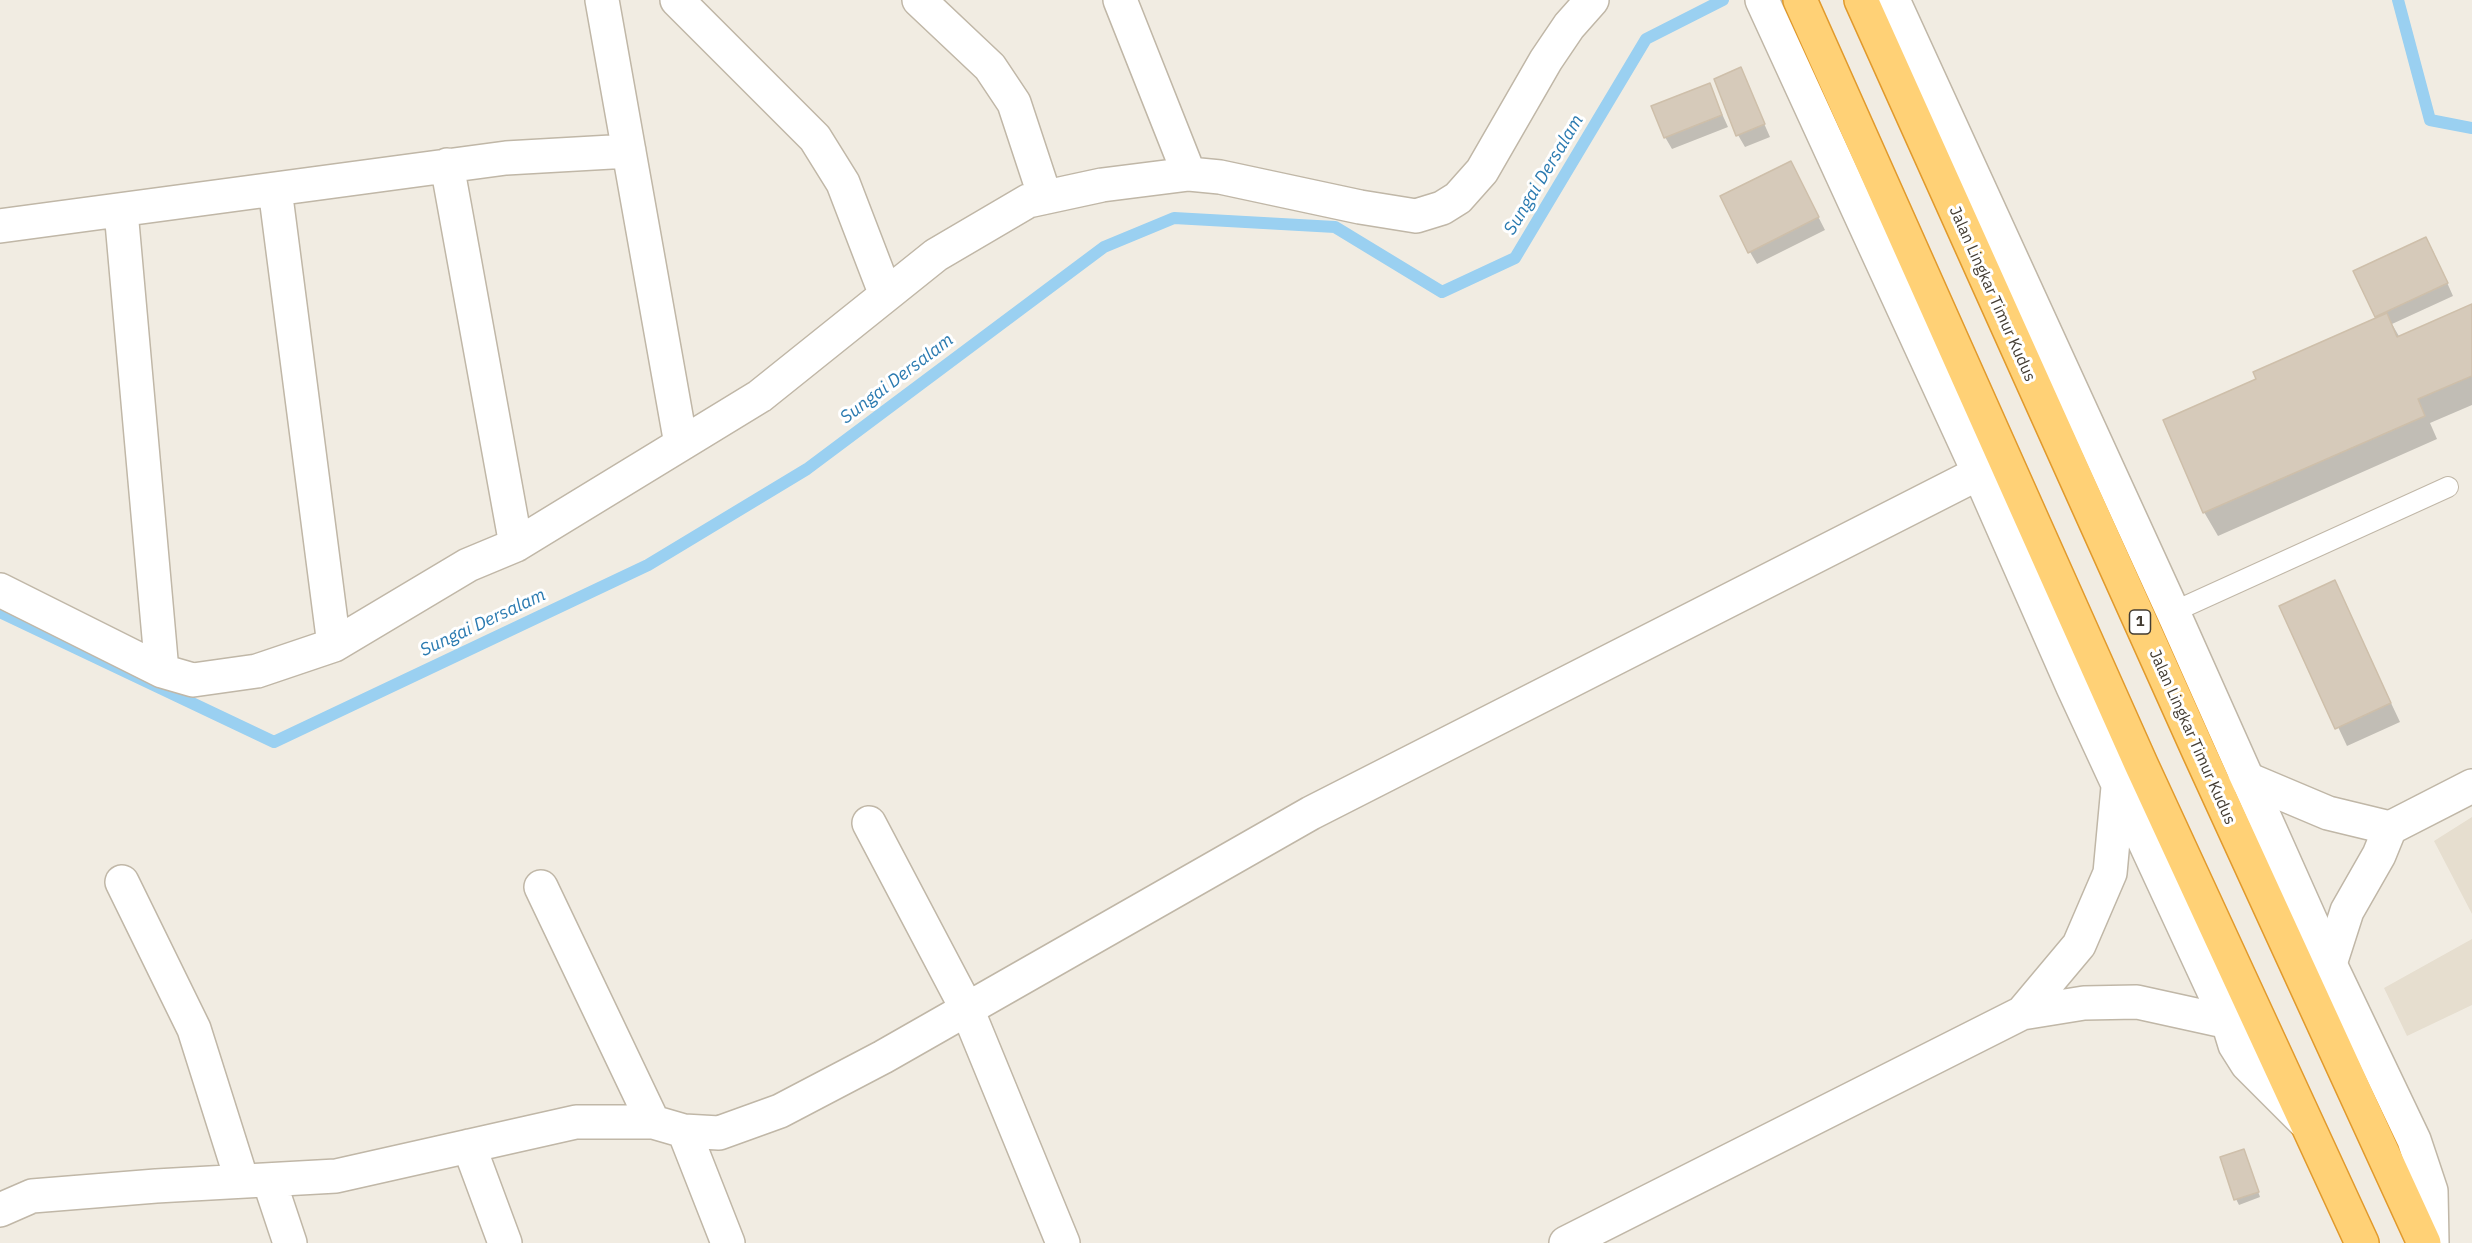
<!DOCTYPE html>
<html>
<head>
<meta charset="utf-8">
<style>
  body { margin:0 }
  canvas { display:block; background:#f1ece2 }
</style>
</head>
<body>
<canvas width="2472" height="1243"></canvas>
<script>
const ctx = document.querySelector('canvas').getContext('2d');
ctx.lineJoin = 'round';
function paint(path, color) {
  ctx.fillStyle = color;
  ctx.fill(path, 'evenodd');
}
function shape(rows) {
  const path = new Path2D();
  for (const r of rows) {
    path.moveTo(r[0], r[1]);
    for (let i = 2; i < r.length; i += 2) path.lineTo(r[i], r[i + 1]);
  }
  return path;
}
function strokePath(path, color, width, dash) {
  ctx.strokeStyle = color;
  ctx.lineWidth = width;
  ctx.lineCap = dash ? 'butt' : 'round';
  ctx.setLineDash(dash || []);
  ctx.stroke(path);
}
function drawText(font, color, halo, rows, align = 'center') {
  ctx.font = font + ' "IBM Plex Sans",sans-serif';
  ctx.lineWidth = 6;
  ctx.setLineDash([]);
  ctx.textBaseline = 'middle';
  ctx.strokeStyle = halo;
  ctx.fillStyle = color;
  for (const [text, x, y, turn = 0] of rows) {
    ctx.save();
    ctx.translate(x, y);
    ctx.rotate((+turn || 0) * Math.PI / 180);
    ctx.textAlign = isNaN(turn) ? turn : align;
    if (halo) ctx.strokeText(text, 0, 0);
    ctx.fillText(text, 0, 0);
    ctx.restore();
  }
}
const residential = shape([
  [2472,817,2472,914,2434,841],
  [2472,939,2472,1005,2407,1036,2384,988]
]);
const shadow = shape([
  [1740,69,1770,137,1745,147,1738,135],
  [1709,85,1728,127,1672,149,1665,137],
  [1797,175,1825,230,1757,264,1750,252],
  [2433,251,2453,296,2392,324,2400,338,2472,306,2472,405,2430,423,2437,439,2218,536,2204,512,2258,380,2378,319,2355,272],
  [2334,582,2400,722,2347,746,2281,606],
  [2246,1157,2260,1197,2239,1205,2236,1199]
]);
const stream = shape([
  [2398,0,2430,120,2472,128],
  [0,612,274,742,648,565,807,469,1104,247,1174,218,1335,227,1442,292,1515,258,1646,39,1723,0]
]);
const building = shape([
  [1741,67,1765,124,1736,136,1714,79,1741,67],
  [1710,83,1722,115,1664,138,1651,106,1710,83],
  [1791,161,1819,217,1748,253,1720,196,1791,161],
  [2426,237,2448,283,2375,317,2353,271,2426,237],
  [2472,304,2472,376,2418,399,2425,416,2203,513,2163,420,2256,379,2253,372,2387,313,2397,337,2472,304],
  [2335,580,2391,703,2335,729,2279,606,2335,580],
  [2244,1149,2259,1192,2234,1200,2220,1157,2244,1149]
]);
const service = shape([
  [2173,612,2448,487]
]);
const minor = shape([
  [602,0,681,444],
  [677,0,815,138,843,183,886,295],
  [919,0,990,67,1014,103,1045,197],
  [1120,0,1189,174],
  [447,165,516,545],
  [275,189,334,645],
  [121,211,162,671],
  [0,226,506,158,629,151],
  [0,590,162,671,193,680,257,671,334,645,468,565,516,545,760,396,936,255,1028,201,1102,185,1189,174,1220,177,1360,207,1416,216,1442,208,1458,198,1482,171,1546,60,1569,26,1592,0],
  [2245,778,2328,813,2390,828,2472,786],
  [869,823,967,1009,1063,1243],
  [122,882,194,1029,242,1181],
  [541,887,653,1122],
  [2330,964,2347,911,2379,855,2390,828],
  [684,1131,728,1243],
  [469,1146,505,1243],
  [269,1180,290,1243],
  [0,1210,32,1196,156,1186,336,1176,576,1122,653,1122,684,1131,719,1133,780,1111,883,1057,1311,813,1979,473]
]);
const tertiary = shape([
  [1762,0,1979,473,2073,687,2228,1022,2235,1045,2247,1064,2304,1121],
  [1893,0,2173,612,2330,964,2414,1140,2431,1191,2432,1243],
  [2022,1013,2079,945,2110,873,2118,787],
  [1566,1243,2022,1013,2084,1003,2137,1002,2228,1022]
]);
const trunk = shape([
  [1800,0,2141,764,2362,1243],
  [1861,0,2199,752,2424,1243]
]);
const shields = [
  [2140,622,21]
];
const shieldNames = [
  ["1",2140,622]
];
const streetNames = [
  ["Jalan Lingkar Timur Kudus",1992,294,66],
  ["Jalan Lingkar Timur Kudus",2192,737,66]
];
const waterNames = [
  ["Sungai Dersalam",1544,175,-59],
  ["Sungai Dersalam",897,379,-37],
  ["Sungai Dersalam",483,623,-25]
];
paint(residential, '#e6decf');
paint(shadow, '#0003');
strokePath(stream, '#9ad0f1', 12);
paint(building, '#d6caba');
strokePath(building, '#cebfaa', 1.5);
strokePath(service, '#c0b7a7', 22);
strokePath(minor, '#c0b7a7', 36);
strokePath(tertiary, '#c0b7a7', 36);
strokePath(trunk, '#e19a2c', 36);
strokePath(service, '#fff', 20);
strokePath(minor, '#fff', 33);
strokePath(tertiary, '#fff', 33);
strokePath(trunk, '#ffd176', 33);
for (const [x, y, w] of shields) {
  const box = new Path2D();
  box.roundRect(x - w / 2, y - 12, w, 24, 4.5);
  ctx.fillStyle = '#fff';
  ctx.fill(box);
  strokePath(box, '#433c32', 1.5);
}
drawText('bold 15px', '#433c32', null, shieldNames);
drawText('16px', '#433c32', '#fff', streetNames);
drawText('italic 18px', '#2a7ab0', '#fff', waterNames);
</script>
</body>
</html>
